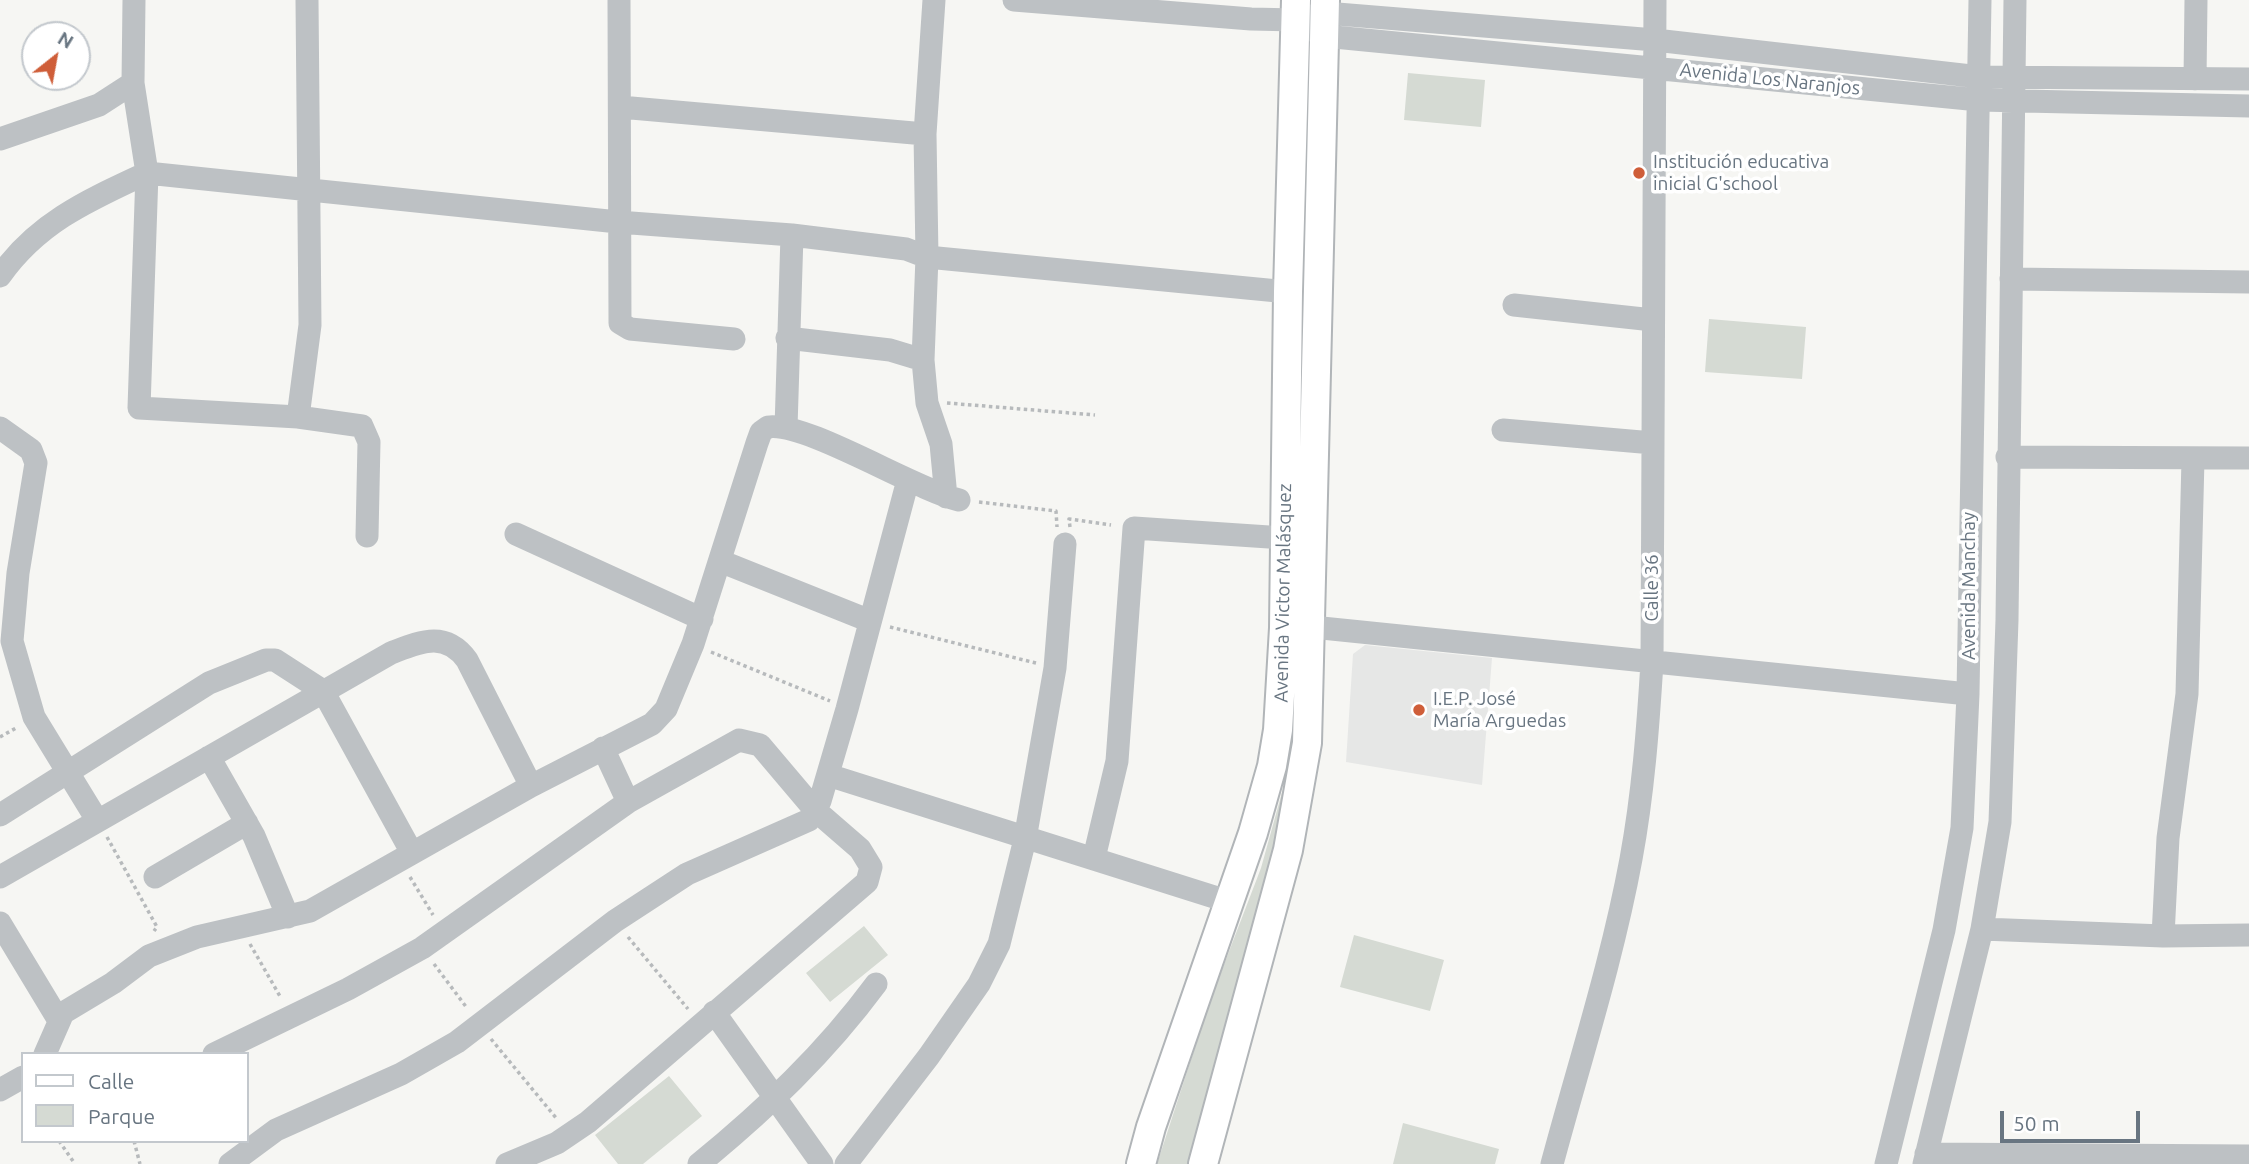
<!DOCTYPE html>
<meta charset="utf-8">
<style>
body{margin:0}
#map{position:relative;width:2249px;height:1164px;overflow:hidden;background:#f6f6f3;font-family:Ubuntu,sans-serif}
canvas{display:block}
.legend{position:absolute;left:21px;top:1052px;width:228px;height:91px;box-sizing:border-box;background:#fff;border:2px solid #c3c8cd;margin:0;padding:9px 12px;list-style:none;font-size:21px;color:#687581}
.legend li{display:flex;align-items:center;gap:14px;height:35px}
.legend b{width:35px;border:2px solid #c3c8cd}
.north{position:absolute;left:21px;top:21px;width:70px;height:70px;box-sizing:border-box;background:#fff;border:2px solid #c3c8cd;border-radius:50%;rotate:31deg;font-size:19px;font-weight:700;line-height:28px;text-align:center;color:#687581}
.north::after{content:'';display:block;margin:auto;width:24px;height:32px;background:#cf5e39;clip-path:polygon(50% 0,100% 100%,50% 72%,0 100%)}
.scale{position:absolute;left:2000px;top:1111px;width:140px;height:32px;box-sizing:border-box;border:4px solid #687581;border-top:0;padding-left:9px;font-size:21px;line-height:24px;white-space:nowrap;color:#687581;-webkit-text-stroke:5px #fff;paint-order:stroke}
</style>
<div id="map">
<canvas width="2249" height="1164"></canvas>
<ul class="legend">
<li><b style="height:9px;background:#fff"></b>Calle</li>
<li><b style="height:19px;background:#d5dad3"></b>Parque</li>
</ul>
<div class="north">N</div>
<div class="scale">50 m</div>
</div>
<script>
const ctx = document.querySelector('canvas').getContext('2d');
ctx.lineJoin = 'round';
function fill(path, color) { ctx.fillStyle = color; ctx.fill(path, 'evenodd'); }
function trace(path, color, width, dash) { ctx.strokeStyle = color; ctx.lineWidth = width; ctx.lineCap = dash ? 'butt' : 'round'; ctx.setLineDash(dash || []); ctx.stroke(path); }
function write(font, color, halo, rows, align = 'center') {
  ctx.font = font + ' Ubuntu,sans-serif'; ctx.lineWidth = 7; ctx.setLineDash([]); ctx.textBaseline = 'middle'; ctx.strokeStyle = halo; ctx.fillStyle = color; for (const [text, x, y, turn = 0] of rows) {
    ctx.save(); ctx.translate(x, y); ctx.rotate((+turn || 0) * Math.PI / 180); ctx.textAlign = isNaN(turn) ? turn : align; if (halo) ctx.strokeText(text, 0, 0); ctx.fillText(text, 0, 0); ctx.restore();
  }
}
fill(new Path2D(`
 M 1365,645 L 1492,658 L 1482,785 L 1346,762 L 1353,654 Z`), '#e6e7e6');
fill(new Path2D(`
 M 1408,73 L 1485,80 L 1481,127 L 1404,120 Z
 M 1709,319 L 1806,327 L 1802,379 L 1705,372 Z
 M 1296,724 L 1294,781 L 1191,1164 L 1157,1164 L 1210,1001 L 1261,868 L 1286,778 Z
 M 864,926 L 888,955 L 830,1002 L 806,973 Z
 M 1354,935 L 1444,960 L 1430,1011 L 1340,987 Z
 M 669,1076 L 702,1116 L 643,1164 L 618,1164 L 595,1135 Z
 M 1403,1123 L 1499,1149 L 1495,1164 L 1393,1164 Z`), '#d5dad3');
const major = new Path2D(`
 M 1141,1164 L 1151,1127 L 1253,833 L 1272,766 L 1278,730 L 1284,628 L 1288,292 L 1296,0
 M 1203,1164 L 1288,850 L 1307,743 L 1325,0`);
trace(major, '#b1b5b8', 32);
trace(new Path2D(`
 M 947,403 L 1095,415
 M 979,502 L 1056,511 L 1057,527
 M 1070,527 L 1069,519 L 1111,525
 M 890,627 L 1036,663
 M 711,652 L 830,701
 M 0,737 L 16,728
 M 107,837 L 157,927 L 154,931
 M 410,877 L 433,915
 M 628,937 L 688,1009
 M 250,944 L 281,998
 M 434,964 L 467,1008
 M 491,1039 L 557,1119
 M 59,1141 L 75,1164
 M 134,1141 L 140,1164`), '#b7babc', 3.5, [3.5, 3.5]);
trace(new Path2D(`
 M 134,0 L 133,83 L 147,173 L 139,408 L 298,417 L 362,426 L 369,442 L 367,536
 M 619,0 L 620,323 L 630,329 L 734,339
 M 934,0 L 925,134 L 927,257 L 923,360 L 927,403 L 941,444 L 946,497
 M 1014,0 L 1251,19 L 1296,20 L 1325,13 L 1655,40 L 1980,77 L 2249,79
 M 1311,29 L 1324,36 L 1979,100 L 2249,106
 M 2195,79 L 2196,0
 M 620,107 L 925,134
 M 0,139 L 99,105 L 133,83
 M 0,276 C 38,222 89,200 147,173 L 618,222 L 792,235 L 906,249 L 927,257 L 1288,292
 M 2011,279 L 2249,282
 M 1514,305 L 1653,320
 M 787,338 L 890,350 L 923,360
 M 298,417 L 310,325 L 307,0
 M 0,428 L 31,450 L 36,463 L 18,573 L 12,641 L 34,717 L 97,820
 M 786,428 L 792,235
 M 1503,430 L 1653,443
 M 2007,457 L 2249,458
 M 516,534 L 702,619
 M 720,561 L 870,621
 M 1312,627 L 1968,694
 M 603,748 L 628,802
 M 209,757 L 254,836 L 288,917
 M 828,775 L 1230,902
 M 0,815 L 209,683 L 266,660 L 275,660 L 323,691 L 412,853
 M 1094,858 L 1117,761 L 1134,528 L 1284,538
 M 0,877 L 391,653 C 420,642 445,630 467,660 L 531,786
 M 155,877 L 247,823
 M 0,923 L 58,1019
 M 1982,929 L 2163,936 L 2249,935
 M 2163,936 L 2168,838 L 2187,694 L 2193,459
 M 714,1012 L 822,1164
 M 45,1054 L 63,1013 L 113,983 L 149,956 L 197,937 L 310,911 L 531,786 L 652,724 L 666,709 L 693,644 L 757,443 L 761,432 L 768,427 C 805,421 914,489 959,500
 M 214,1054 L 348,989 L 422,948 L 628,802 L 739,740 L 760,745 L 815,810 L 860,849 L 871,867 L 867,882 L 588,1122 L 557,1143 L 507,1164
 M 0,1090 L 23,1077
 M 1926,1154 L 2249,1156
 M 230,1164 L 276,1130 L 401,1074 L 457,1042 L 615,921 L 687,874 L 809,820 L 820,801 L 847,709 L 908,480
 M 699,1164 C 765,1110 825,1053 876,984
 M 846,1164 L 929,1056 L 979,984 L 999,944 L 1025,839 L 1055,668 L 1065,544
 M 1552,1164 C 1579,1063 1612,962 1631,859 C 1643,794 1648,728 1652,662 L 1655,0
 M 1886,1164 L 1944,930 L 1962,828 L 1968,694 L 1980,0
 M 1924,1164 L 1982,929 L 2000,822 L 2007,620 L 2015,0`), '#bdc1c4', 23);
trace(major, '#fff', 28);
for (const [x, y, r, color] of [
 [1639,173,7,"#cf5e39"],
 [1419,710,7,"#cf5e39"]
]) { const dot = new Path2D(); dot.arc(x, y, r, 0, 2 * Math.PI); ctx.fillStyle = color; ctx.fill(dot); trace(dot, '#fff', 2.5); }
write('19px', '#687581', '#fff', [
 ["Avenida Los Naranjos",1770,79,6],
 ["Avenida Manchay",1969,586,-90],
 ["Calle 36",1652,588,-90],
 ["Avenida Victor Malásquez",1283,593,-89]
]);
write('19px', '#687581', '#fff', [
 ["Institución educativa",1653,162],
 ["inicial G'school",1653,184],
 ["I.E.P. José",1433,699],
 ["María Arguedas",1433,721]
], 'left');
</script>
